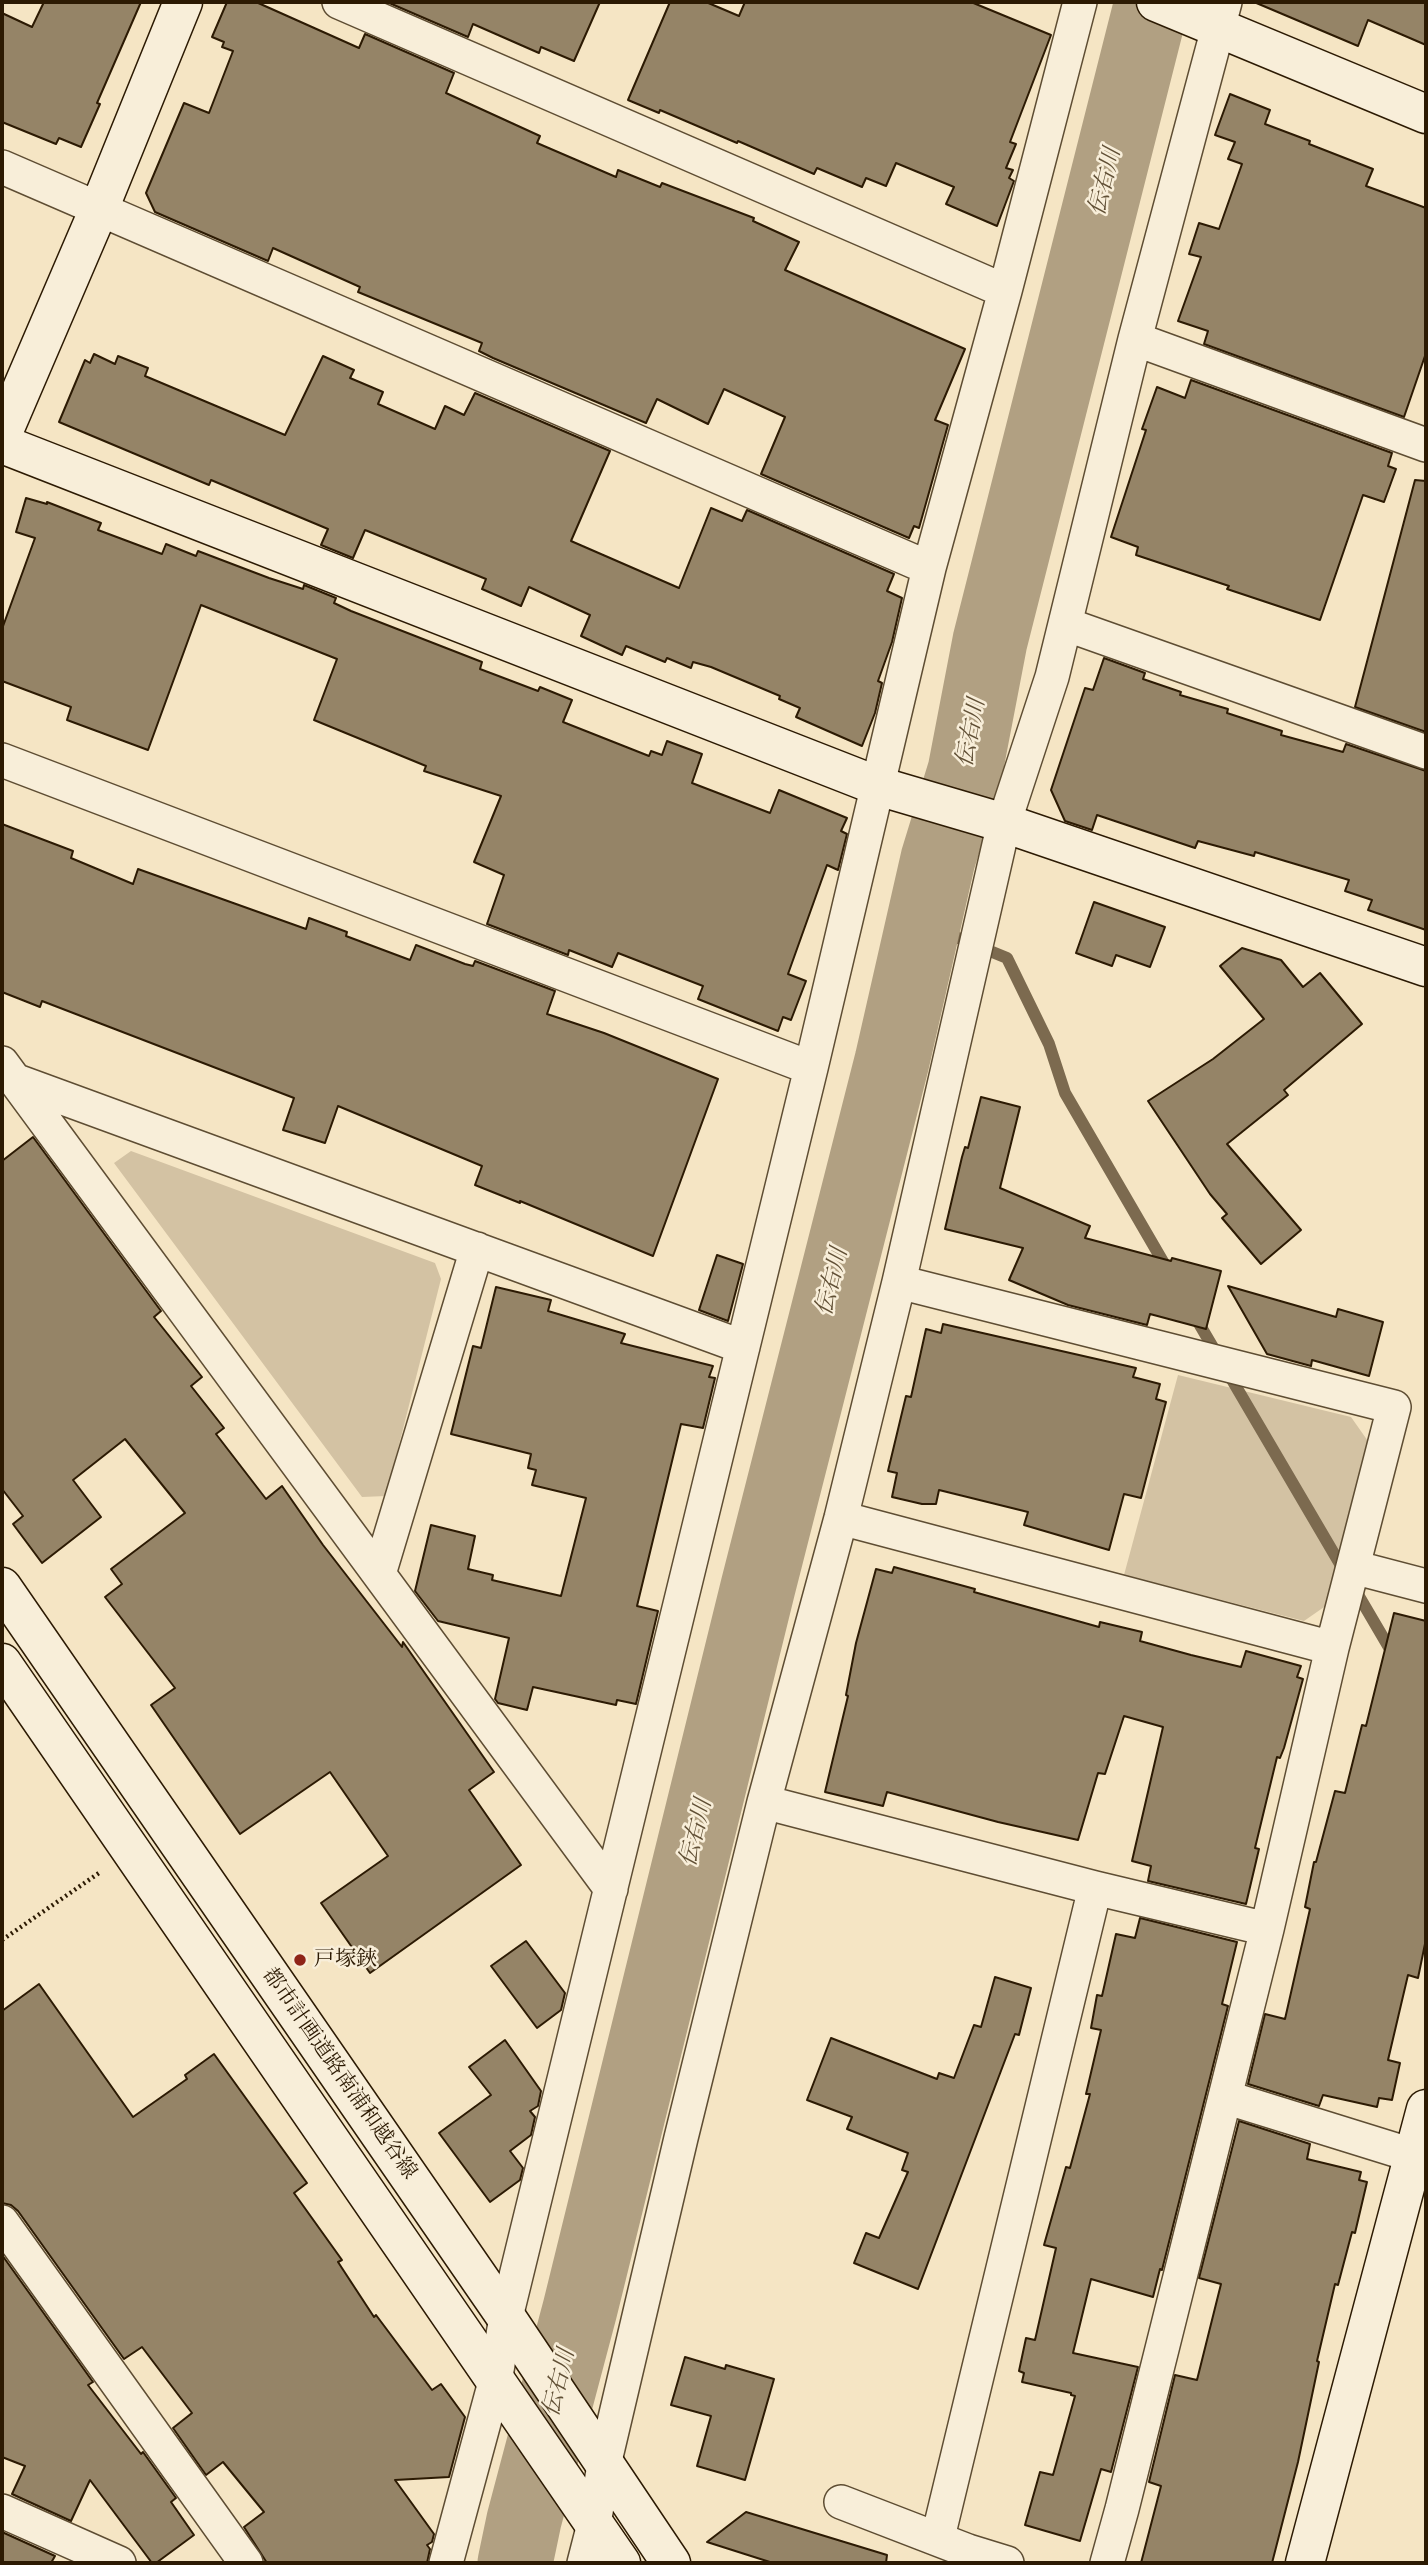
<!DOCTYPE html>
<meta charset="utf-8">
<style>
body{margin:0}
#map{position:relative;width:1428px;height:2565px;overflow:hidden;background:#f5e5c4;font-family:"Libre Bodoni",serif}
canvas{display:block}
.frame{position:absolute;inset:0;border:4px solid #2c1a03;pointer-events:none}
</style>
<div id="map">
<canvas width="1428" height="2565"></canvas>
<div class="frame"></div>
</div>
<script>
const ctx = document.querySelector('canvas').getContext('2d');
ctx.lineJoin = 'round';
function fill(path, color) { ctx.fillStyle = color; ctx.fill(path, 'evenodd'); }
function trace(path, color, width, dash) { ctx.strokeStyle = color; ctx.lineWidth = width; ctx.lineCap = dash ? 'butt' : 'round'; ctx.setLineDash(dash || []); ctx.stroke(path); }
function write(font, color, halo, rows, align = 'center') {
  ctx.font = font + ' "Libre Bodoni","Noto Serif JP",serif'; ctx.lineWidth = 5; ctx.setLineDash([]); ctx.textBaseline = 'middle'; ctx.strokeStyle = halo; ctx.fillStyle = color; for (const [text, x, y, turn = 0] of rows) {
    ctx.save(); ctx.translate(x, y); ctx.rotate((+turn || 0) * Math.PI / 180); ctx.textAlign = isNaN(turn) ? turn : align; if (halo) ctx.strokeText(text, 0, 0); ctx.fillText(text, 0, 0); ctx.restore();
  }
}
fill(new Path2D(`
 M 131,1151 L 435,1263 L 441,1279 L 386,1496 L 362,1497 L 114,1163 Z
 M 1178,1375 L 1351,1417 L 1370,1444 L 1327,1605 L 1304,1621 L 1124,1575 Z`), '#d3c2a3');
trace(new Path2D(`
 M 924,924 L 1007,958 L 1049,1044 L 1065,1093 L 1169,1272
 M 1194,1315 L 1394,1656`), '#7c6a4f', 12);
trace(new Path2D(`
 M 515,2563 L 524,2520 L 580,2309 L 758,1587 L 892,1061 L 938,859 L 965,771 L 990,641 L 1152,2`), '#b1a082', 75);
const building = new Path2D(`
 M 44,2 L 141,2 L 97,103 L 100,104 L 81,147 L 59,138 L 56,144 L 2,122 L 2,13 L 32,27 Z
 M 227,2 L 256,2 L 359,48 L 365,34 L 454,73 L 446,93 L 540,136 L 537,143 L 616,177 L 618,170 L 660,187 L 662,183 L 754,218 L 753,221 L 799,242 L 785,270 L 965,349 L 935,420 L 948,425 L 919,528 L 914,526 L 909,538 L 761,474 L 785,417 L 724,389 L 708,424 L 657,399 L 646,423 L 493,358 L 479,351 L 482,343 L 358,292 L 360,287 L 273,248 L 268,261 L 155,212 L 146,193 L 184,103 L 209,113 L 233,51 L 222,47 L 224,42 L 212,37 Z
 M 387,2 L 600,2 L 574,61 L 541,47 L 539,53 L 473,24 L 468,37 Z
 M 670,2 L 706,2 L 739,16 L 745,2 L 971,2 L 1051,35 L 1010,142 L 1016,144 L 1006,168 L 1013,170 L 1009,178 L 1014,181 L 997,226 L 946,204 L 954,187 L 896,163 L 886,186 L 866,178 L 862,187 L 817,168 L 814,174 L 738,141 L 737,143 L 660,110 L 659,113 L 628,100 Z
 M 1254,2 L 1426,2 L 1426,45 L 1368,20 L 1358,46 Z
 M 1230,94 L 1270,110 L 1265,124 L 1310,141 L 1309,144 L 1373,169 L 1366,186 L 1426,208 L 1426,353 L 1404,417 L 1204,344 L 1208,331 L 1178,321 L 1201,257 L 1189,254 L 1199,223 L 1219,229 L 1242,164 L 1228,159 L 1235,142 L 1215,135 Z
 M 94,354 L 115,364 L 118,356 L 148,368 L 145,376 L 285,435 L 323,356 L 354,370 L 350,378 L 383,392 L 378,404 L 435,429 L 445,406 L 464,415 L 475,393 L 610,451 L 571,541 L 679,588 L 711,508 L 742,521 L 747,510 L 894,574 L 887,591 L 902,598 L 892,642 L 878,681 L 882,683 L 875,713 L 862,746 L 796,717 L 800,708 L 779,699 L 780,696 L 711,667 L 693,662 L 691,668 L 667,658 L 665,662 L 626,646 L 622,655 L 581,636 L 590,615 L 529,587 L 521,606 L 482,589 L 486,579 L 365,530 L 353,558 L 321,545 L 328,529 L 211,480 L 209,485 L 59,422 L 85,360 L 90,363 Z
 M 1191,380 L 1392,453 L 1388,466 L 1396,469 L 1384,502 L 1363,495 L 1320,620 L 1227,589 L 1229,586 L 1136,555 L 1138,547 L 1111,537 L 1146,430 L 1142,429 L 1157,387 L 1185,398 Z
 M 1415,480 L 1426,481 L 1426,732 L 1355,707 Z
 M 26,498 L 47,504 L 47,502 L 101,523 L 98,530 L 162,554 L 166,544 L 196,556 L 198,551 L 269,578 L 303,589 L 304,585 L 336,598 L 334,603 L 351,611 L 482,662 L 480,669 L 538,691 L 540,687 L 572,700 L 563,722 L 649,756 L 651,751 L 662,755 L 667,741 L 702,754 L 692,783 L 770,813 L 779,790 L 847,818 L 841,831 L 847,834 L 838,870 L 827,865 L 788,974 L 806,981 L 791,1020 L 783,1017 L 778,1031 L 698,999 L 703,986 L 618,953 L 612,967 L 569,950 L 568,955 L 487,924 L 504,875 L 474,862 L 501,796 L 424,771 L 426,766 L 314,720 L 337,659 L 201,605 L 148,750 L 67,720 L 71,707 L 2,681 L 2,629 L 35,538 L 16,532 Z
 M 1104,658 L 1145,673 L 1143,679 L 1181,692 L 1180,695 L 1228,709 L 1227,713 L 1282,731 L 1281,735 L 1343,752 L 1346,744 L 1426,771 L 1426,930 L 1368,910 L 1372,900 L 1345,891 L 1349,880 L 1255,852 L 1254,856 L 1198,841 L 1195,848 L 1097,815 L 1092,830 L 1065,821 L 1051,790 L 1085,688 L 1093,690 Z
 M 2,824 L 73,851 L 71,858 L 133,884 L 138,869 L 306,929 L 309,918 L 347,932 L 346,936 L 410,960 L 416,945 L 465,964 L 473,966 L 475,961 L 555,991 L 547,1014 L 604,1033 L 718,1079 L 653,1256 L 520,1201 L 520,1203 L 475,1185 L 482,1166 L 338,1106 L 325,1143 L 283,1130 L 294,1098 L 42,1001 L 40,1007 L 2,992 Z
 M 1094,902 L 1165,927 L 1150,967 L 1116,955 L 1112,966 L 1076,953 Z
 M 1242,948 L 1281,960 L 1303,987 L 1320,973 L 1362,1024 L 1284,1090 L 1288,1095 L 1227,1144 L 1301,1230 L 1261,1264 L 1222,1218 L 1227,1214 L 1210,1194 L 1148,1101 L 1213,1059 L 1264,1019 L 1220,966 Z
 M 981,1097 L 1020,1107 L 1000,1188 L 1090,1226 L 1085,1238 L 1171,1261 L 1172,1258 L 1221,1271 L 1206,1329 L 1150,1314 L 1147,1325 L 1068,1305 L 1009,1280 L 1023,1248 L 945,1229 L 962,1157 L 965,1147 L 968,1148 Z
 M 33,1137 L 161,1311 L 154,1317 L 202,1377 L 191,1386 L 224,1428 L 216,1434 L 266,1499 L 282,1486 L 323,1545 L 402,1647 L 403,1642 L 494,1772 L 469,1790 L 521,1865 L 370,1973 L 321,1903 L 388,1856 L 330,1772 L 240,1834 L 151,1705 L 175,1688 L 105,1597 L 122,1584 L 111,1569 L 185,1513 L 125,1439 L 73,1480 L 101,1517 L 42,1563 L 13,1524 L 23,1516 L 2,1489 L 2,1161 Z
 M 717,1255 L 743,1264 L 728,1321 L 699,1310 Z
 M 1228,1286 L 1336,1317 L 1338,1309 L 1383,1322 L 1369,1376 L 1312,1360 L 1311,1366 L 1267,1354 Z
 M 496,1287 L 551,1300 L 548,1311 L 625,1334 L 621,1343 L 713,1366 L 709,1377 L 715,1378 L 703,1428 L 681,1424 L 637,1606 L 658,1611 L 636,1704 L 617,1700 L 616,1705 L 533,1687 L 527,1710 L 498,1703 L 495,1699 L 509,1638 L 438,1621 L 415,1591 L 431,1525 L 475,1536 L 468,1569 L 493,1575 L 492,1580 L 561,1596 L 586,1498 L 532,1485 L 536,1470 L 528,1468 L 531,1454 L 451,1434 L 473,1346 L 481,1348 Z
 M 943,1324 L 1136,1368 L 1133,1377 L 1160,1384 L 1156,1399 L 1166,1402 L 1141,1498 L 1124,1494 L 1109,1550 L 1024,1525 L 1028,1512 L 939,1490 L 936,1504 L 922,1504 L 892,1497 L 897,1473 L 888,1471 L 906,1396 L 911,1397 L 926,1329 L 941,1333 Z
 M 894,1567 L 975,1589 L 974,1592 L 1099,1627 L 1100,1622 L 1142,1632 L 1140,1641 L 1191,1655 L 1241,1667 L 1246,1651 L 1301,1666 L 1297,1677 L 1303,1679 L 1284,1748 L 1280,1758 L 1277,1757 L 1255,1848 L 1259,1849 L 1246,1904 L 1148,1881 L 1151,1866 L 1132,1861 L 1163,1727 L 1124,1716 L 1105,1774 L 1098,1773 L 1078,1840 L 998,1822 L 887,1792 L 883,1806 L 825,1792 L 848,1696 L 846,1695 L 856,1643 L 876,1569 L 892,1573 Z
 M 1394,1613 L 1426,1621 L 1426,1939 L 1418,1978 L 1408,1975 L 1388,2060 L 1400,2063 L 1392,2100 L 1379,2098 L 1377,2107 L 1323,2095 L 1319,2106 L 1248,2084 L 1265,2014 L 1285,2019 L 1310,1909 L 1305,1907 L 1314,1862 L 1316,1862 L 1335,1791 L 1345,1793 L 1362,1725 L 1366,1726 Z
 M 1140,1918 L 1237,1942 L 1222,2004 L 1228,2006 L 1162,2270 L 1160,2269 L 1153,2297 L 1091,2279 L 1073,2353 L 1138,2367 L 1111,2472 L 1101,2469 L 1080,2541 L 1025,2525 L 1040,2472 L 1053,2475 L 1075,2396 L 1071,2395 L 1071,2393 L 1022,2382 L 1024,2373 L 1019,2371 L 1026,2338 L 1035,2340 L 1056,2248 L 1044,2245 L 1066,2167 L 1070,2168 L 1090,2094 L 1086,2094 L 1101,2030 L 1091,2028 L 1097,1995 L 1102,1996 L 1116,1934 L 1135,1938 Z
 M 526,1941 L 565,1993 L 561,2010 L 537,2028 L 491,1966 Z
 M 995,1977 L 1031,1988 L 1019,2035 L 1015,2034 L 918,2289 L 854,2263 L 866,2233 L 879,2238 L 908,2172 L 902,2170 L 908,2153 L 847,2129 L 852,2117 L 807,2100 L 831,2038 L 937,2079 L 939,2073 L 954,2078 L 974,2025 L 981,2027 Z
 M 39,1984 L 133,2117 L 187,2079 L 185,2075 L 214,2054 L 307,2183 L 294,2193 L 342,2260 L 338,2262 L 374,2317 L 376,2315 L 432,2390 L 441,2384 L 465,2417 L 449,2477 L 395,2480 L 434,2534 L 432,2542 L 427,2545 L 430,2549 L 427,2563 L 267,2563 L 244,2527 L 264,2512 L 223,2462 L 206,2475 L 173,2428 L 192,2413 L 142,2347 L 124,2359 L 18,2211 L 11,2205 L 2,2203 L 2,2011 Z
 M 505,2040 L 541,2091 L 538,2106 L 530,2111 L 535,2117 L 531,2135 L 510,2151 L 523,2168 L 520,2180 L 490,2202 L 439,2133 L 491,2095 L 469,2067 Z
 M 1239,2121 L 1310,2144 L 1307,2159 L 1361,2172 L 1359,2180 L 1367,2182 L 1355,2233 L 1352,2232 L 1338,2285 L 1335,2284 L 1317,2361 L 1319,2362 L 1298,2462 L 1272,2563 L 1141,2563 L 1161,2486 L 1149,2482 L 1175,2375 L 1197,2380 L 1221,2284 L 1199,2278 Z
 M 2,2255 L 93,2382 L 88,2385 L 141,2454 L 143,2452 L 176,2498 L 171,2502 L 194,2535 L 156,2563 L 152,2563 L 90,2480 L 71,2521 L 12,2494 L 25,2466 L 2,2457 Z
 M 685,2357 L 725,2369 L 726,2365 L 774,2379 L 745,2480 L 697,2466 L 711,2416 L 671,2405 Z
 M 746,2512 L 887,2555 L 886,2563 L 773,2563 L 707,2542 Z
 M 2,2532 L 55,2556 L 51,2563 L 2,2563 Z`);
fill(building, '#958467');
trace(building, '#2c1a03', 2);
const street = new Path2D(`
 M 339,2 L 1005,291
 M 2,167 L 929,568
 M 1135,339 L 1426,445
 M 1065,624 L 1426,752
 M 2,760 L 811,1068
 M 2,1063 L 611,1889
 M 14,1080 L 743,1347
 M 899,1282 L 1394,1407 L 1332,1648 L 1267,1929 L 1122,2509 L 1107,2563
 M 841,1518 L 1332,1648
 M 1353,1567 L 1426,1586
 M 379,1574 L 477,1249
 M 764,1802 L 1095,1888 L 1267,1929
 M 1225,2097 L 1415,2156
 M 2,2222 L 246,2563
 M 841,2502 L 968,2551 L 1007,2563
 M 2,2511 L 119,2563
 M 938,2537 L 1095,1888
 M 446,2563 L 495,2382 L 506,2317 L 811,1068 L 929,568 L 1005,291 L 1080,2
 M 584,2563 L 594,2524 L 604,2465 L 681,2138 L 764,1802 L 841,1518 L 899,1282 L 1004,823 L 1052,677 L 1135,339 L 1225,2`);
const secondary = new Path2D(`
 M 1156,2 L 1426,114
 M 2,435 L 99,209 L 183,2
 M 2,444 L 878,786 L 1004,823 L 1426,967
 M 2,1587 L 506,2317 L 671,2563
 M 2,1663 L 621,2563
 M 1305,2563 L 1426,2109`);
trace(street, '#5e4d33', 36);
trace(secondary, '#2c1a03', 41);
trace(new Path2D(`
 M 2,1940 L 99,1873`), '#2c1a03', 4.5, [2, 3.5]);
trace(street, '#f8eed9', 33);
trace(secondary, '#f8eed9', 38);
for (const [x, y, r, color] of [
 [300,1960,7,"#8f2418"]
]) { const dot = new Path2D(); dot.arc(x, y, r, 0, 2 * Math.PI); ctx.fillStyle = color; ctx.fill(dot); trace(dot, '#f8eed9', 2.5); }
write('21px', '#2c1a03', '#f8eed9', [
 ["戸塚鋏",314,1960]
], 'left');
write('21px', '#2c1a03', '#f8eed9', [
 ["都市計画道路南浦和越谷線",339,2074,55]
]);
write('italic 23px', '#615036', '#f8eed9', [
 ["伝右川",1106,182,-76],
 ["伝右川",972,733,-79],
 ["伝右川",833,1282,-76],
 ["伝右川",697,1833,-76],
 ["伝右川",560,2383,-76]
]);
</script>
